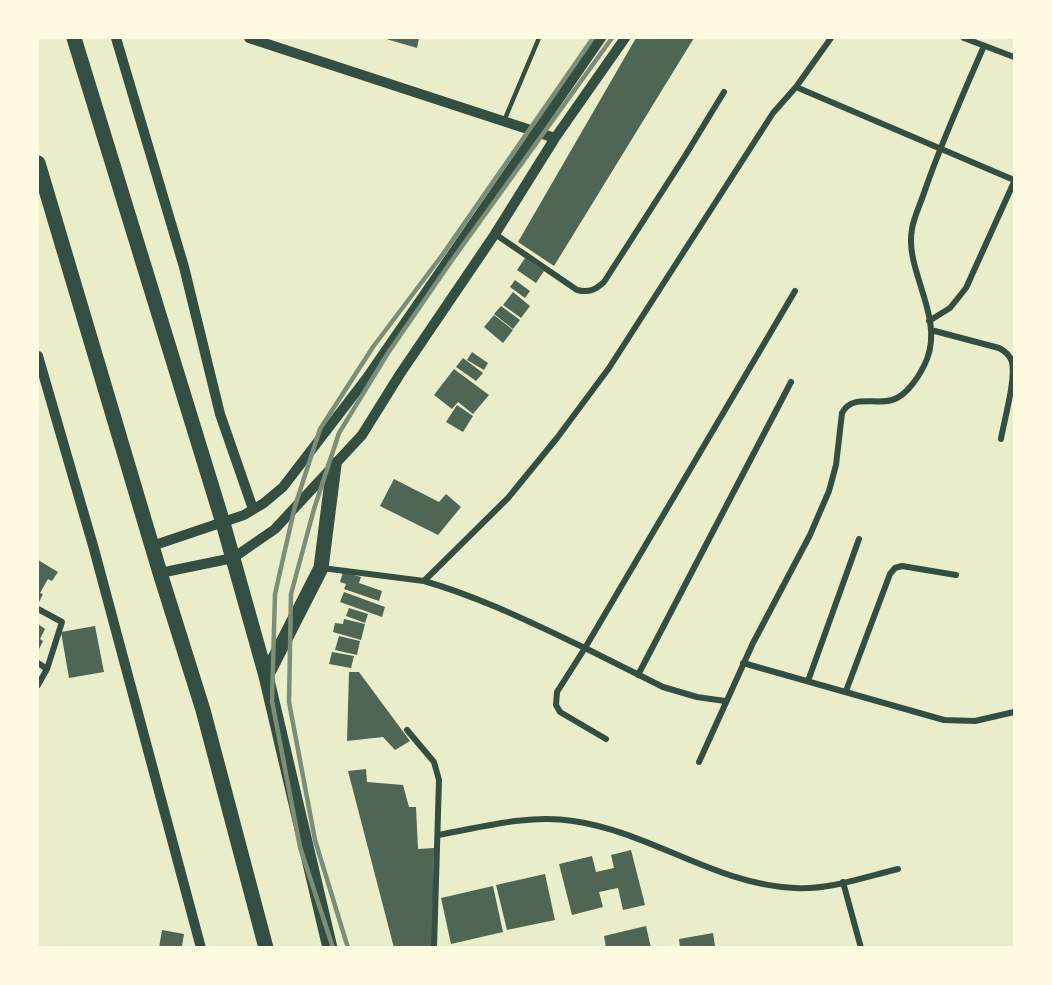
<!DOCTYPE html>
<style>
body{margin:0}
#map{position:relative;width:1052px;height:985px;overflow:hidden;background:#e9edc9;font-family:Figtree,sans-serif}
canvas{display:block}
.frame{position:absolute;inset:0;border:39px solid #fefae0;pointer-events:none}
</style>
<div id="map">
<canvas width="1052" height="985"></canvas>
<div class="frame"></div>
</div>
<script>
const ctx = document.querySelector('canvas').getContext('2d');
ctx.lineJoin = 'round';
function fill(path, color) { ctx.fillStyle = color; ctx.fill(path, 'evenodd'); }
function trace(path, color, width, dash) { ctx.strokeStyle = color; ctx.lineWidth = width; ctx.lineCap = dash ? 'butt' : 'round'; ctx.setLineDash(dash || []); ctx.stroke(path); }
fill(new Path2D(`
 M 383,38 L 419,38 L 417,48 Z
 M 636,38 L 694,38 L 554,266 L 518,242 Z
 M 525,258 L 544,271 L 536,283 L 517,270 Z
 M 515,280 L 530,291 L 525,298 L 510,287 Z
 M 513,292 L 530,306 L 521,318 L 503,305 Z
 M 501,306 L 520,320 L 513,329 L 494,314 Z
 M 494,315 L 513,330 L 503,343 L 484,327 Z
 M 472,352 L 488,363 L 484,370 L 467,360 Z
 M 463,358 L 483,373 L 476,381 L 456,367 Z
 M 454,369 L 489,395 L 473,414 L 458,402 L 452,409 L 434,395 Z
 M 457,405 L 473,416 L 463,432 L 446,422 Z
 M 394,479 L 439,502 L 446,494 L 461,507 L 438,535 L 380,506 Z
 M 38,560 L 58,572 L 52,581 L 48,579 L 40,593 L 43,594 L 38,604 Z
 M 343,572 L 361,577 L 359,583 L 382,591 L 379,601 L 344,589 L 346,584 L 340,582 Z
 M 344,592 L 385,607 L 382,617 L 340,602 Z
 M 349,608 L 368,614 L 365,623 L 346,616 Z
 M 344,619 L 365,624 L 361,640 L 333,632 L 335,623 L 343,624 Z
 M 38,624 L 45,629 L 40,639 L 43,641 L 38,651 Z
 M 95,626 L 104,672 L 69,678 L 61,632 Z
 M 339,636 L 360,641 L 357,655 L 335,650 Z
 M 332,652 L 354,656 L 351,668 L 329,664 Z
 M 349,672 L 359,672 L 410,741 L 395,750 L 383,737 L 347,741 Z
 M 366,769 L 367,782 L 403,785 L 409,807 L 416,807 L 418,849 L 434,848 L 432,948 L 394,948 L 348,771 Z
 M 631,850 L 645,905 L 623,910 L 618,888 L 599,892 L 603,907 L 572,915 L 559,864 L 592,856 L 596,872 L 614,868 L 611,855 Z
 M 545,874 L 555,920 L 507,930 L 496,885 Z
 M 493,886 L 503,932 L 451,944 L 441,898 Z
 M 646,926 L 651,948 L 606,948 L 604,936 Z
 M 162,930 L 184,934 L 182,946 L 186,948 L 159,948 Z
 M 713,933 L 715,946 L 680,948 L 679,939 Z`), '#4f6655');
trace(new Path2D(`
 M 504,121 L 539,38`), '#344e41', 4.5);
trace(new Path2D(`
 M 964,38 L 1014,57
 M 796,87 L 831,38
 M 495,234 L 577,290 C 589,293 595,290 604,282 L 685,156 L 724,92
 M 929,321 L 950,308 L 966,288 L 1014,182
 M 931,330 L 999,348 C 1005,351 1010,355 1012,362 C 1016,379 1004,421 1001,439
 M 322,568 L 424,581 L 508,498 L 557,438 L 609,368 L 773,113 L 796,87 L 1014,180
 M 424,581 C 480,597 532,623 585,648 L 795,291
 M 38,609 L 62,622 L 47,669 L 38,685
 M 38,663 L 47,669
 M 743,663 L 944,720 L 975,721 L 1014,712
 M 638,675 L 791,382
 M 808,681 L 859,539
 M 846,691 L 890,574 L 895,568 L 902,566 L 956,575
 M 407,730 L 434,762 L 439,780 L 434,948
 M 606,739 L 560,712 L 556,705 L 557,692 L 585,648 L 663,687 L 697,697 L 725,701
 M 699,762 L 753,643 L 810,535 L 829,491 L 836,465 L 842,413 C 852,394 874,405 892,400 C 907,396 921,374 927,359 C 944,316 904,269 912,229 C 914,216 921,203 925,190 C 942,141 963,94 984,46
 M 438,835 C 482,827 529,814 573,821 C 651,832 716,885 795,888 C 829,890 865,877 898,869
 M 843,882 L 861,948`), '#344e41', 6);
trace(new Path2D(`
 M 116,38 L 184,267 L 220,414 L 253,509
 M 249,38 L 555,138
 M 38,356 L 94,549 L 201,948
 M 152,546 L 244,515 L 264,503 L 283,487 L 366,379 L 601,38
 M 160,573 L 233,558 L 275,529 L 362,435 L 400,374 L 495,234 L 555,138 L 625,38`), '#344e41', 10);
trace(new Path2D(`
 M 74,38 L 223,523 L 266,676 L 330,948
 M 38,163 L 160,573 L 203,710 L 266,948
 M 266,676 L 321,568 L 334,465`), '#344e41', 15);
trace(new Path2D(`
 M 333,948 L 300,847 L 272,701 L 275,594 L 295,506 L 320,429 L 373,347 L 443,254 L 593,38
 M 348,948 L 315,840 L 289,702 L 291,594 L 314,509 L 339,433 L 388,353 L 450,263 L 612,38`), '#7c8e77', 4.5);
</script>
